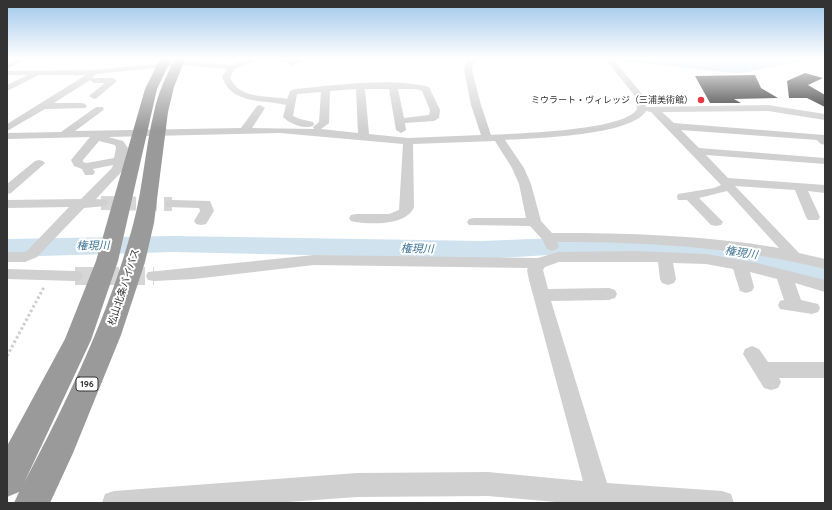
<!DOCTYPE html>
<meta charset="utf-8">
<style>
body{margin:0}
#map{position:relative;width:832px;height:510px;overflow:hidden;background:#fff;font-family:Quicksand,sans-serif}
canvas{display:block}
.frame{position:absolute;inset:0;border:8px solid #333;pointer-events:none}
</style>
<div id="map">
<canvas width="832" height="510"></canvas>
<div class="frame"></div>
</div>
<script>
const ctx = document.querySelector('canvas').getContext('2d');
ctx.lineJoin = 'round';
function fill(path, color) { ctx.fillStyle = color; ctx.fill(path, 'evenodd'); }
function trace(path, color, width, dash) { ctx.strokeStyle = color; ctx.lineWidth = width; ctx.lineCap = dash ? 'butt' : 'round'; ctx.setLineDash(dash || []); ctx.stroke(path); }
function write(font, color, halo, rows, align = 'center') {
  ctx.font = font + ' Quicksand,"Noto Sans JP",sans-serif'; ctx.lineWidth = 4; ctx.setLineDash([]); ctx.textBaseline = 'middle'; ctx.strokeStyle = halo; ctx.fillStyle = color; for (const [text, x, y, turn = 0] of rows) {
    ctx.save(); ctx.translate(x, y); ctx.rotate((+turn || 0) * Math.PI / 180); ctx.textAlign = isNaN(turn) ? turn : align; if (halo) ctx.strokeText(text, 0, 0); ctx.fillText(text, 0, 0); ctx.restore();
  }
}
fill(new Path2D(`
 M 620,59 L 808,59 L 809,60 L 742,73 L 732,73 L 621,61 Z`), '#cfe2ee');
fill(new Path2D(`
 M 174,236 L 482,241 L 581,237 L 687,238 L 751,245 L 825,262 L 825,282 L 751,263 L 687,254 L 581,253 L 482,259 L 174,252 L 7,257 L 7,239 Z`), '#cfe2ee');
fill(new Path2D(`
 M 805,73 L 823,78 L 808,85 L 825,95 L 825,107 L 807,98 L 789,98 L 787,81 Z
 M 755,75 L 761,88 L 778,98 L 734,99 L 741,103 L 710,103 L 695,76 Z`), '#1a1a1a');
trace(new Path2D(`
 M 101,203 L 172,204`), '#d6d6d6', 14, [14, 7]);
trace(new Path2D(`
 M 75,276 L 154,276`), '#d6d6d6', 18, [18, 8]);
trace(new Path2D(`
 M 7,356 L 44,287`), '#cdcdcd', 3, [2.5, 2.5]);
fill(new Path2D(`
 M 16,59 L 25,59 L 7,69 L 7,64 Z
 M 249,59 L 259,59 L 235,69 L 230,77 C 239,100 267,95 287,99 L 290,91 L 295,89 C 335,85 391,77 429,87 L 440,110 L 439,118 L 434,121 L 405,123 L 406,130 L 401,133 L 396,130 L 389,89 L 365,89 L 369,134 L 408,138 L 481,135 L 471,105 L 464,70 L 467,59 L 475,59 L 472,70 L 481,105 L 491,135 C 518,133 624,131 637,109 L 635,96 L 605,59 L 613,59 L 642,94 L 646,107 L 768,105 L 825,114 L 825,120 L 768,111 L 662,112 L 674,123 L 824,135 L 825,145 L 821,144 L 817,140 L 681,130 L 699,148 L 825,158 L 825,164 L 706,155 L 728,178 L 825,185 L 825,193 L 808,191 L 820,217 L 818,220 L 808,220 L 806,217 L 795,190 L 735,186 L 799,253 L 825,259 L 825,269 C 736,247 650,242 557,242 L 559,246 L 557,249 L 552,251 L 547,249 L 542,239 L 530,226 L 469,225 L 467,222 L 469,219 L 474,218 L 526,218 L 519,184 L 512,168 L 495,141 L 413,144 L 414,207 C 407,226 368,225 351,221 L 349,218 L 351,215 L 356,214 L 389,214 L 399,210 L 403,144 L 280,133 L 108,137 L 123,141 L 128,148 L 124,169 L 96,199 L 106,200 L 108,203 L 106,206 L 84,208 L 37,257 L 25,262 L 7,262 L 7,252 L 23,252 L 27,251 L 69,207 L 7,208 L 7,200 L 81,199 L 112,168 L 113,165 L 93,169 L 95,172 L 93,175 L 85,175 L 82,169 L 74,166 L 71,160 L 90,137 L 7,139 L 7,133 L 61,132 L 96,107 L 102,107 L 104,109 L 102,111 L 75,131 L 241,128 L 257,106 L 260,105 L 265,108 L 252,128 L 314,129 L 313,127 L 319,122 L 321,92 L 297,94 L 293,116 L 300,119 L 313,122 L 314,124 L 313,126 C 303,129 290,124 283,117 L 286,105 C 262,99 232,105 222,77 L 227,69 L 185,65 L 96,74 L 92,78 L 113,78 L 117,81 L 97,98 L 94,99 L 89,96 L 105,83 L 94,83 L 90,80 L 54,103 L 82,103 L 85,104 L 87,106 L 85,108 L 45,109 L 7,131 L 7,124 L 86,75 L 39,75 L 7,91 L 7,85 L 28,75 L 7,75 L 7,71 L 94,70 L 185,61 L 231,65 ZM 356,89 L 358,133 L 321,129 L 329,123 L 330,91 ZM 398,89 L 415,89 L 422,91 L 430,110 L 429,115 L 404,118 ZM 646,111 L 651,112 L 721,185 L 714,188 L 678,194 L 677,197 L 678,200 L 687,200 L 711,225 L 716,226 L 721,225 L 723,222 L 699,198 L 727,191 L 779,248 C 704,235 628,233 552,233 L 541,221 L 531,184 L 524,168 L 505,140 C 534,138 631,136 646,111 ZM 99,141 L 115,145 L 116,148 L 114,158 L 87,163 L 83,162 L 83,160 Z
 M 281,59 L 301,59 L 302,60 L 292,66 L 288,64 L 290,62 L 282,61 Z
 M 39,160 L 43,161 L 45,163 L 43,165 L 11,193 L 7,194 L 7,184 L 35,161 Z
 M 172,200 L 210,201 L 214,211 L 206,224 L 201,225 L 196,224 L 194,221 L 200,211 L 199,208 L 167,207 L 165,204 L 167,201 Z
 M 637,251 L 706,254 L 757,263 L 825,280 L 825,292 L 795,283 L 801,300 L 818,304 L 820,308 L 818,312 L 812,314 L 780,309 L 778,305 L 780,301 L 784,300 L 777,279 L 750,272 L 754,287 L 752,291 L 746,293 L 740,291 L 733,269 L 706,264 L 673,263 L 676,279 L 674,283 L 668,285 L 662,283 L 660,279 L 658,262 L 559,262 L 545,267 L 543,270 L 548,289 L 609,288 L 615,290 L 617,294 L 615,298 L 609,300 L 551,301 L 607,483 L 722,491 L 731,494 L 734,503 L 567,503 L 488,496 L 357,497 L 274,503 L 102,503 L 105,494 L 114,491 L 357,473 L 488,472 L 583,481 L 529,280 L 527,270 L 528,268 L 314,265 L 194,279 L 154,281 L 148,280 L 146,276 L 148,272 L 314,255 L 538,258 L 558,252 Z
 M 7,269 L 75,271 L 81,272 L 83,276 L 81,280 L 75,281 L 7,279 Z
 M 752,346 L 759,349 L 768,362 L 825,362 L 825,378 L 779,378 L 781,382 L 778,388 L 771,390 L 764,388 L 743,354 L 745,349 Z`), '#d0d0d0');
fill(new Path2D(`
 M 160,59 L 170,59 L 171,60 L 157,89 L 118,261 L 91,340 L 24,483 C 67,401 109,315 133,225 C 143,188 145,149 154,112 C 158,93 166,76 175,59 L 185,59 L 174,87 L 168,112 L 154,223 L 145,262 L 121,335 L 73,453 L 50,503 L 14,503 L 19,492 L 7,497 L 7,446 L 65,339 L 96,261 L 145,89 Z`), '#9a9a9a');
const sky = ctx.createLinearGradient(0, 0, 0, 130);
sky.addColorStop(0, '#9ec6ea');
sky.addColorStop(0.45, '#fff');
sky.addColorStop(1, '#ffffff00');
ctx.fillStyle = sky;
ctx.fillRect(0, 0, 832, 130);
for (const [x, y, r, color] of [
 [701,100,4,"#e63946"]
]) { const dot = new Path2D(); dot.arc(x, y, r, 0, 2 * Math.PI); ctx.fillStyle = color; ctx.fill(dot); trace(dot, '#fff', 1.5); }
write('9px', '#333', '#fff', [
 ["ミウラート・ヴィレッジ（三浦美術館）",693,100]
], 'right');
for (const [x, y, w] of [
 [87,384,22]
]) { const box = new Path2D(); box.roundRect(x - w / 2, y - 7, w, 14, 3); ctx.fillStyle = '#fff'; ctx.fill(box); trace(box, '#333', 1); }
write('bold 9px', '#333', null, [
 ["196",87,384]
]);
write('10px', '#333', '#fff', [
 ["松山北条バイパス",124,287,-72]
]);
write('italic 11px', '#3f7597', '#fff', [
 ["権現川",93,246,-1],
 ["権現川",417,249,1],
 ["権現川",741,253,9]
]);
</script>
